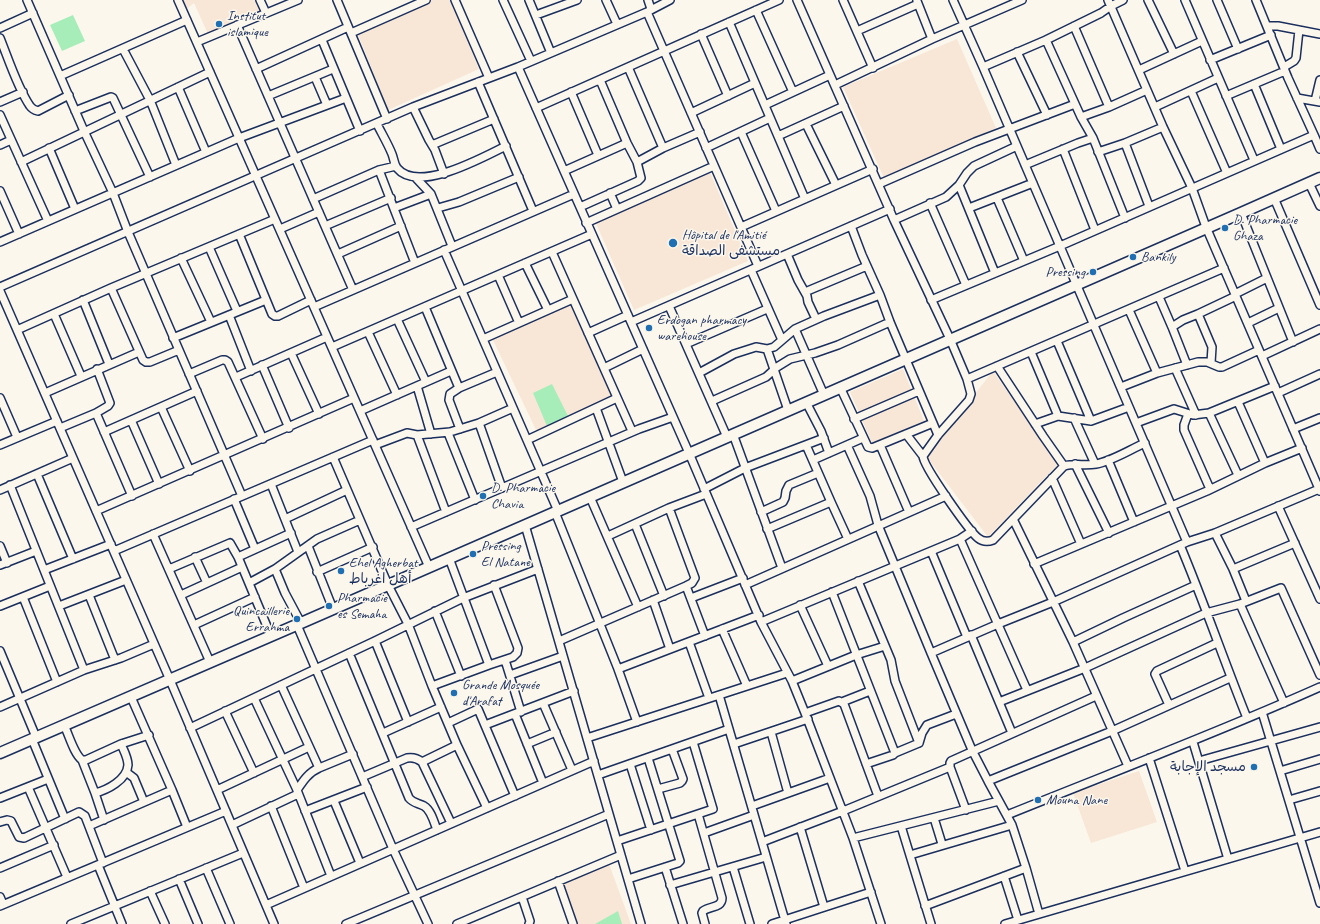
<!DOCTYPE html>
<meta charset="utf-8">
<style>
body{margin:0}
canvas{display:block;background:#fbf7ec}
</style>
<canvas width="1320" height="924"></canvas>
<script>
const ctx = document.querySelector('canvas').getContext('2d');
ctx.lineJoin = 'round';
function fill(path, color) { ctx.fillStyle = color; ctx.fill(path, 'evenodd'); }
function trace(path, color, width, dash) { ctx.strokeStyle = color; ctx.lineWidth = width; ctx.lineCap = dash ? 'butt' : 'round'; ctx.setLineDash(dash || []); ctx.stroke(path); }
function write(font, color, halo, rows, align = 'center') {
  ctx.font = font + ' Caveat,"Playpen Sans Arabic",sans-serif'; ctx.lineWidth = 3; ctx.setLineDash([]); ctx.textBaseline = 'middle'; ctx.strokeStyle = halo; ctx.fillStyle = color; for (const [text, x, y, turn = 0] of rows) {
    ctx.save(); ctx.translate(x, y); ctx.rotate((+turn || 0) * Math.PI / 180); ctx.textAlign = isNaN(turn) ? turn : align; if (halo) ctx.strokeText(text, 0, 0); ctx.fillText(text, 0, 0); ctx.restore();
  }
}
fill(new Path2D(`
 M 181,0 L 256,0 L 262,12 L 209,36 L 194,3 L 185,10 Z
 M 429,0 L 450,0 L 479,69 L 388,110 L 357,32 Z
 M 957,39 L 996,128 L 884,178 L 843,87 Z
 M 709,170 L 748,261 L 634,310 L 595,221 Z
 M 571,301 L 616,398 L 538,434 L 492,338 Z
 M 903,369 L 924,421 L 872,443 L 850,392 Z
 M 993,371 L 1058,464 L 988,537 L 926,456 Z
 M 1139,771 L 1157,822 L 1091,843 L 1073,793 Z
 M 609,864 L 631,924 L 577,924 L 562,884 Z`), '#f8e7d6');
fill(new Path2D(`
 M 73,15 L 85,41 L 62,51 L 50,25 Z
 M 552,384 L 568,416 L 547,426 L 533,393 Z
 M 618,911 L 622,924 L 595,924 Z`), '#a7edb9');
const street = new Path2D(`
 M 27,0 L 84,131 L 113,193 L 128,232 L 242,496
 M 178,0 L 429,567
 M 260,0 L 266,13
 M 337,0 L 387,119
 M 455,0 L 489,78
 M 503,0 L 531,61
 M 529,0 L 551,53
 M 606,0 L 617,24
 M 648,0 L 651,9
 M 797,0 L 894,220 L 950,339 L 967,379 L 971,394 L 969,400 L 938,435 L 923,456 C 923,466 969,531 978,538 C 983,542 988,542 993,540 L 1064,466 C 1075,463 1085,466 1096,464 C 1112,461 1129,450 1145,443
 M 843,0 L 873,68
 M 953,0 L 983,67 L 1187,542
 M 1108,0 L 1163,127 L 1192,188 L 1206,227 L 1320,491
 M 1148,0 L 1174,54
 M 1185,0 L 1254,160
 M 1217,0 L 1238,49
 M 917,1 L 932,39
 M 756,10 L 793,92
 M 647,12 L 758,266
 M 536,15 L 577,0
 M 729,22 L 805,199
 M 237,25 L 353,290
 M 1074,26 L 1109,107
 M 1267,26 L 1278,26 L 1320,34
 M 0,28 L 33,13
 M 857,31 L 918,4
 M 351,33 L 426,0
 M 701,34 L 728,96
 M 0,38 C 8,58 18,89 30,106 C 32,109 34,110 38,111 L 69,95
 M 322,40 L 360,131
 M 1046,40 L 1101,13 L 1111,6 L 1123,0
 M 197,42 L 298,0
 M 123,49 L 150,100 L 176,165
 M 1017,52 L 1047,115
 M 1210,60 L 1271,35
 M 518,67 L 689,453 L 761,622 L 792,681 L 805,713 L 853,838 L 881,924
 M 628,67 L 663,148
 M 983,67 L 1046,40 L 1081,117 L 1093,138 L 1125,218
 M 1284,67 L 1294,61 L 1296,58 L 1299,30
 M 256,69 L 348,27
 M 1139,70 L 1202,41
 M 60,76 L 187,20
 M 315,77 L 327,105
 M 478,82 L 533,211
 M 1254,84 L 1281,149
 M 835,85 L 932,39 L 1022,0
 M 178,87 L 206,152
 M 1191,91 L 1227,173
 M 571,92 L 598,155
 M 268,96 L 333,69
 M 1226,96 L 1285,71
 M 1297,98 L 1320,102
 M 1315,101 L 1320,80
 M 0,102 L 23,92
 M 765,105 L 830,75
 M 413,107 L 429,140 L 435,150 L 444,174
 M 1155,107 L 1218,78
 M 536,108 L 779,0
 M 75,111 L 111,97 L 113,98 L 150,177
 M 691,113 L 755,83
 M 0,115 L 48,221
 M 1081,117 L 1109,107 L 1147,90
 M 377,124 C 382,134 388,144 392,154 C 394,159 394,164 397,168 C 418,194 483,157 506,146
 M 806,124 L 836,185
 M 741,132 L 776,211
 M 1314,135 L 1320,149
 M 778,136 L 844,106
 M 1125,143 L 1149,206
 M 0,145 L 11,140
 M 432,145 L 494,119
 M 49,148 L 75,209
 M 706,148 L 770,118
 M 1063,149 L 1095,230
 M 1098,152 L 1125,143 L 1163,127
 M 21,162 L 210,72
 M 637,162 L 663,148 L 700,132
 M 1025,165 L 1078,143 L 1093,138
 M 379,170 L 415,263
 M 564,171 L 627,143
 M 416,178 L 431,194 L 452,246
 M 1309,183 L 1320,206
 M 879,184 L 975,142 L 1075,104
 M 959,185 L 995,273
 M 0,191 L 19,234
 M 610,193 L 617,209
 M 997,198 L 1024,261
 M 1274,198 L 1320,305
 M 313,199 L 379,170 L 396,166
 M 930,203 L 966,285
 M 580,207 L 638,181 L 641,178 L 637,162 L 627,143 L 600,80
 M 394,208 L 431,194
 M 438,208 L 459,202 L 519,177
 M 969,208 L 1033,183
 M 1241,213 L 1293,342
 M 894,220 L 946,197 L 959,185 L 967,173 L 974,166 L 1017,146
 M 586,223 L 714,166
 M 325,226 L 391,198
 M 851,226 L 862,255 L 880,295 L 890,322 L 938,435
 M 741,227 L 873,169
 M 280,229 L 319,212
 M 239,234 L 272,314 L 275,316 L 278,316 L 311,300
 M 0,242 L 239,138 L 346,98
 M 209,247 L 237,311
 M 444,250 L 558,511
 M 552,252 L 632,431
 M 338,254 L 401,226
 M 787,254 L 798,280 L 807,296 L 808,302 L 816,319
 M 181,258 L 211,322
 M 525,263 L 548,310
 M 751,270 L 782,340
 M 498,275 L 519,323
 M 0,287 L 413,107 L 518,67 L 647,12 L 670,0
 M 111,288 L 143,360 L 146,362 L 150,362 L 179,350
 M 0,291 L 170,680 L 274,924
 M 805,292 L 867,266
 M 1235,294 L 1267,278
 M 1159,297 L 1172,327
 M 83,300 L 109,364
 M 931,300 L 1060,246 L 1314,135 L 1288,78 L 1256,0
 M 669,306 L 727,437
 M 314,307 L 574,194
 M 425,307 L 459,388 L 497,372
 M 1129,310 L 1157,373
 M 54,314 L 81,376
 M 229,315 L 251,371
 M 397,319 L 426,382
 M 631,322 L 890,209
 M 1248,323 L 1279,308
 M 795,329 L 824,395
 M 17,330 L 111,288 L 275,219
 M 368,332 L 397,395
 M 588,333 L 628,315
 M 173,338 L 266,300
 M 483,339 L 573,299
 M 1057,341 L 1091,421
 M 686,344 L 767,309
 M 332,347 L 592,234
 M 767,349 L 788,410
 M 1031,352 L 1058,416
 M 291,353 L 319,414
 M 1262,356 L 1320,329
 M 1211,363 L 1212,347 L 1198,314 L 1236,296
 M 262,365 L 289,428
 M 1187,365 L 1172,327 L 1183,320 L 1198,314
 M 997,366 L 1043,436 L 1064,466
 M 604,368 L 643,349
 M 1175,368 L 1196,415
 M 699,373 L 734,354 L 756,347 L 767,349 L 774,347 L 795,329 L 824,316 L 880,295
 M 189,374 L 222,360 L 225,360 L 228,362 L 263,439
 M 236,377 L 327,337
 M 967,379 L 1224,268
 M 417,386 L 431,434
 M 840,387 L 868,447 L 872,448 L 933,423
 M 1121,387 L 1157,373 L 1198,362 L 1207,362 L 1219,367 L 1222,367 L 1259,350
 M 459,388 L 450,394 L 449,400 L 460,429
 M 45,393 L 139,352
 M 1278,393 L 1320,374
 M 0,398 L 17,437
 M 712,401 L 766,377 L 777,367 L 790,359 L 815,353 L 838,345 L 890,322
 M 806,402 L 821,431 L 829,453
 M 1238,402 L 1265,463
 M 161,407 L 190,471
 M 596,408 L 623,482
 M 360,411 L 451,371
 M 96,413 L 108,406 L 110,403 L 97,369
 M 1209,413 L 1238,475
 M 1188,414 L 1184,425 L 1184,430 L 1210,489
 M 1074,418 L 1095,464
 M 854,419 L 919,391
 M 131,420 L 159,484
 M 479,423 L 502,488
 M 1136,423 L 1174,409 L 1193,415 L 1209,413 L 1275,386
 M 1035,424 L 1058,416 L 1091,421 L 1129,407
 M 60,428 L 96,413 L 132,496
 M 1293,429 L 1320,418
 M 104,432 L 197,391
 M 448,433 L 475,500
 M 733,434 L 782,568
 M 906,434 L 923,456
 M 417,435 L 446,512
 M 527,440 L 617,398
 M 0,445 L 57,421
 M 375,445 L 407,433 L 417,435 L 450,432 L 479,423 L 513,408
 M 806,445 L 831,502
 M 847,445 L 870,496 L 878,525 L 931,653 L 972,750 L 988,781 L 1012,825 L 1026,868 L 1039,914
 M 880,445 L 909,512
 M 333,457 L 388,585 L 408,624 L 432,686 L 457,745 L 422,762
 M 813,460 L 863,438
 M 1108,460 L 1134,522
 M 1075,464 L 1109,533
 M 37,474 L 73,559
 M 1052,478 L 1081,544
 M 271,484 L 298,552
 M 10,485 L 84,670
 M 704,489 L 745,468 L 824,438
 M 0,490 L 73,458
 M 590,497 L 638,607
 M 234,499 L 255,549
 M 1278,506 L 1320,599
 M 96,511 L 354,398
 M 555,512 L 618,669 L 637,722
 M 761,512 L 783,502 L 785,498 L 786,491 L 789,485 L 818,473
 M 285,519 L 347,490
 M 1013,519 L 1073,642 L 1128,766
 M 635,524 L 664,596
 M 525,525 L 641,924
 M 411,527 L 639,429 L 673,417
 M 767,529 L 831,502 L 848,539
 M 1215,533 L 1233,569 L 1246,601
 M 153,534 L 210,662
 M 608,536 L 669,508 L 706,494
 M 960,539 L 1027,690
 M 1180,545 C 1204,602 1224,661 1247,718
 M 0,546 L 7,563
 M 308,546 L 333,609
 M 114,551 L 373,440
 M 931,551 L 967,637
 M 195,557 L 207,583
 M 238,557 L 291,533
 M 449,558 L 489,665
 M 1034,564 L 1207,491 L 1265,463 L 1302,448
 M 0,565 L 36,551
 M 169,569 L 230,543 L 238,557 L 271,636
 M 275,569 L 285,593 L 301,623
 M 1233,569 L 1295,543
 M 44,570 L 111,544
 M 317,572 L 373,547
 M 858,581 L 891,660 L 895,681 L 919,743
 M 249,583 L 275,569 L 317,539 L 360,520
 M 745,585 L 946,496
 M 686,586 L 705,636
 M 832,592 L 895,753 L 893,755 L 866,764
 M 89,595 L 115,660
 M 181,595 L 242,567
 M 23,597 L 57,682
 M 691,598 L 743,578
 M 653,600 L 670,649
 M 1240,604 L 1284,703
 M 800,605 L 828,666
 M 0,606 L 50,586
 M 59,606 L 126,580
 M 435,611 L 461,676
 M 761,622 L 960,539 L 972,531
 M 194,625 L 255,597
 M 297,625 L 393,849 L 428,924
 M 722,629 L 747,686
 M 971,635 L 1012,733
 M 375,641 L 408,722
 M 559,641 L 686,586 L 692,583 L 695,578 L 669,508
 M 689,642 L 709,698
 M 1073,642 L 1123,618 L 1196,585
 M 0,651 L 36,737
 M 349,653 L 409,798 C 413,803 418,803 424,806 C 431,810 434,822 437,830
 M 931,653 L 998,624 L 1053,602 L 1187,542 L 1215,533 L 1319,489
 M 505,660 L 521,712
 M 618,669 L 759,615
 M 510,675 L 563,656
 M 792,681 L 856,655 L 885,646
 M 281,685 L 319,768 L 353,754
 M 432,686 L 489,665 L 513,657 L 517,653 L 518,648 L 494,585
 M 719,695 L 786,924
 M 131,697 L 172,790 L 187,827
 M 254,698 L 297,790 L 331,876
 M 842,702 L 870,691
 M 999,702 L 1085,668 L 1206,613 L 1240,604 L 1281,588 L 1320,675
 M 543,703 L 572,770
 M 1169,705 L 1155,674 L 1157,671 L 1217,643
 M 0,707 L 84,670 L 121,658 L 154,644
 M 225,711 L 254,773
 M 1262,712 L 1320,903
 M 805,713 L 839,701 L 844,704 L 878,796
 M 515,714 L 543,783
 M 448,723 L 478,709 L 515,796
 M 64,725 C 69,735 74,754 82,760 L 95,793 L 104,820
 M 485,725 L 574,691
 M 190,728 L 375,641 L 463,598 L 538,569
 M 771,732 L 788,793
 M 383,733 L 441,707
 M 587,738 L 787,673
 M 32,739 L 65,819
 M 1193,742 L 1228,859
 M 527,744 L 556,732
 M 734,744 L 808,719
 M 457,745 L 487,808
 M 895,753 L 919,743 L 922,733 L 927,725 L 956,714
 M 1149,758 L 1185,871
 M 82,760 L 86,760 L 121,744 L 149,735
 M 1199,761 L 1320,727
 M 630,764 L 651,830
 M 1280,771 L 1320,759
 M 126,772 L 134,778 L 144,802
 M 598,775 L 729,729
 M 362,777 L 407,758 C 413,757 417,758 422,762 L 451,823
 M 988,781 L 1112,731 L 1230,678
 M 28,787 L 67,877
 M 658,789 L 680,783 L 682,781 L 683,779 L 672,749
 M 217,790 L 309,747
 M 297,790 C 303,781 309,772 319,768
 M 95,793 C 107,790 127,780 128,765 C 128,758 124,751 121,744
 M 0,798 L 48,779
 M 1289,800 L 1320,791
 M 334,801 L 360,863
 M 271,806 L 304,888
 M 752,806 L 830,778
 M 966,810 L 950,767 L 950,763 L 951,761 L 1096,696
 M 305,811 L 367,787
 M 698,814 L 722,898 C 722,908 710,906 703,911 L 702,913 L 705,924
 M 1007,815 C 1111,773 1217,733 1320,687
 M 934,818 L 942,844
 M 0,822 L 7,820 L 11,821 L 19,837 L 24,838 L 79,812 L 85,816 L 103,863
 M 232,825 L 298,794
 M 89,826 L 172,790
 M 901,826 L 931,924
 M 800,827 L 824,907
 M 704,833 L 754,815
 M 853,838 L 999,801
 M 617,841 L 713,809 L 693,742
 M 762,842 L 843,811 L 950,767
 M 910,855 L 1012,825
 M 98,865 L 122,924
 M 665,867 L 683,924
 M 733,867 L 750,924
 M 0,868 L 54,845
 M 206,868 L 230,924
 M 1004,876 L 1018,920
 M 179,879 L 198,924
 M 628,879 L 678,863 L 680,861 L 648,758
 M 558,881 L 573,924
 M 670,885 L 766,857
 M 150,891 L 165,924
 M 0,897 L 3,904
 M 522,897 L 530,921 L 529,924
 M 266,905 L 594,761
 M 0,906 L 226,811
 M 925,906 L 1026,868
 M 71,924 L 243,853
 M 346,924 L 609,814
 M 457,924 L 621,855
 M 772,924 L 871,892
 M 1005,924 L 1320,832`);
const secondary = new Path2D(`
 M 0,753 L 301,623 L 1241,213 L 1320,178`);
trace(street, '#1b2f5e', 10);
trace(secondary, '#1b2f5e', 13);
trace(street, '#fbf7ec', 7);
trace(secondary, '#fbf7ec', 10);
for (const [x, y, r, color] of [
 [219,24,4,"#1f6fb2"],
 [1225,228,4,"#1f6fb2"],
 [673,243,5,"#1f6fb2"],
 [1133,257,4,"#1f6fb2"],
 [1093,272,4,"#1f6fb2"],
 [649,328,4,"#1f6fb2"],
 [483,496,4,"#1f6fb2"],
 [473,554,4,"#1f6fb2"],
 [341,571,4,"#1f6fb2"],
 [329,606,4,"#1f6fb2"],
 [297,619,4,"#1f6fb2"],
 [454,693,4,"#1f6fb2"],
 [1254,767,4,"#1f6fb2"],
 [1038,800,4,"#1f6fb2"]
]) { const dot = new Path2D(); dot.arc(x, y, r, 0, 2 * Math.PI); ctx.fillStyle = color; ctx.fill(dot); trace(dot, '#fbf7ec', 1.5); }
write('14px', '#1b2f5e', '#fbf7ec', [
 ["Institut",227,16],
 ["islamique",227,32],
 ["D. Pharmacie",1233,220],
 ["Ghaza",1233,236],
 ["Hôpital de l'Amitié",682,235],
 ["مستشفى الصداقة",682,251],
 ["Bankily",1141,257],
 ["Pressing",1085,272,"right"],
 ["Erdogan pharmacy",657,320],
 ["warehouse",657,336],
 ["D. Pharmacie",491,488],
 ["Chavia",491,504],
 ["Pressing",481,546],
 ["El Natane",481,562],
 ["Ehel Agherbat",349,563],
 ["أهل اغرباط",349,579],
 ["Pharmacie",337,598],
 ["es Semaha",337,614],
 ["Quincaillerie",289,611,"right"],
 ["Errahma",289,627,"right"],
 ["Grande Mosquée",462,685],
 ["d'Arafat",462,701],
 ["مسجد الإجابة",1246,767,"right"],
 ["Mouna Nane",1046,800]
], 'left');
</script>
